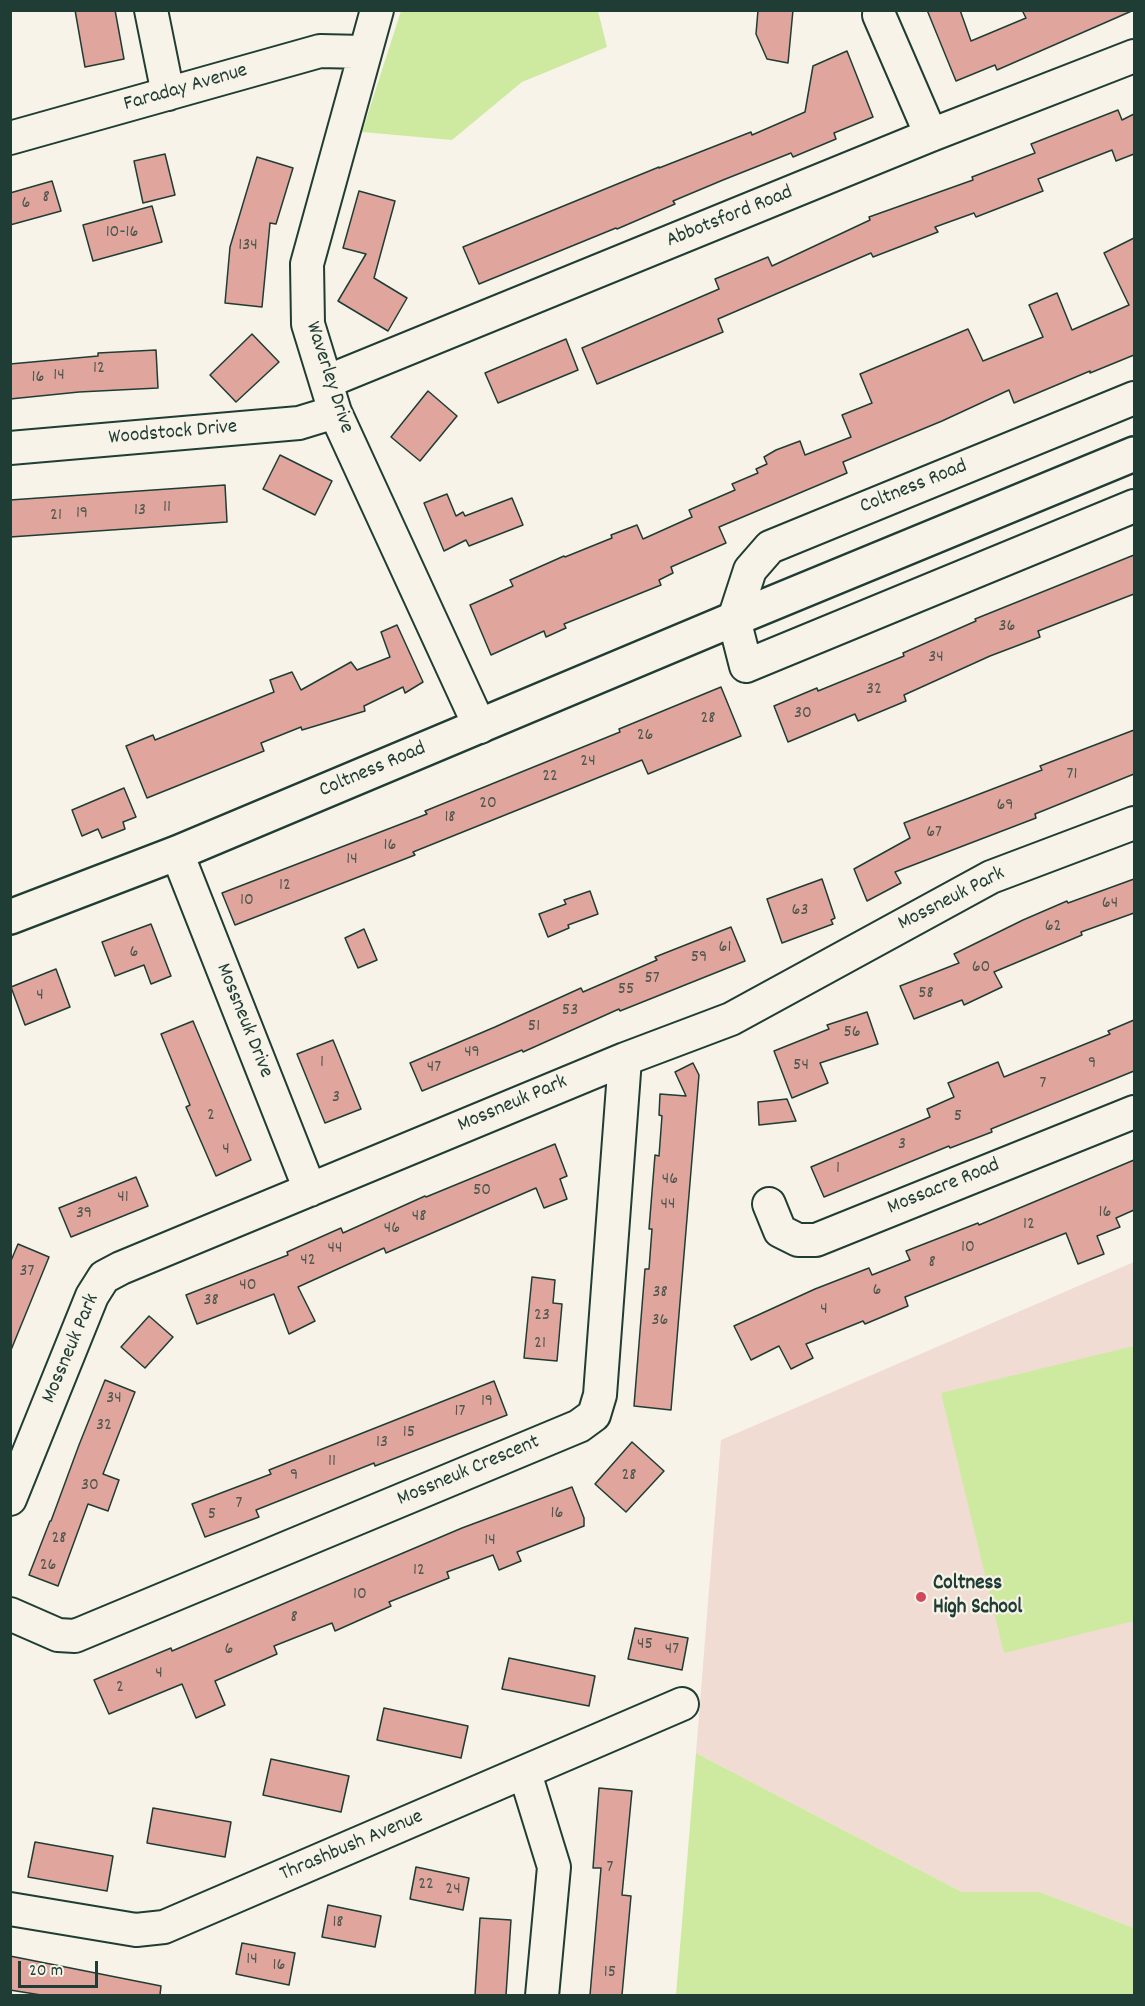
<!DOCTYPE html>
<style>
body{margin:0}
#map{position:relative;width:1145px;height:2006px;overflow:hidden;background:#f7f3e8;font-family:Dekko,sans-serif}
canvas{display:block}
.frame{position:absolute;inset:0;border:12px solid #1f3d34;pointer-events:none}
.scale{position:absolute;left:18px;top:1961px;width:80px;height:27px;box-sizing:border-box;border:3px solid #1f3d34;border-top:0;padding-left:8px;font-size:18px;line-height:21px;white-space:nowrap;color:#1f3d34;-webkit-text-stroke:4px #f7f3e8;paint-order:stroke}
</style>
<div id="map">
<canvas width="1145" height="2006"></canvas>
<div class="frame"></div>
<div class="scale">20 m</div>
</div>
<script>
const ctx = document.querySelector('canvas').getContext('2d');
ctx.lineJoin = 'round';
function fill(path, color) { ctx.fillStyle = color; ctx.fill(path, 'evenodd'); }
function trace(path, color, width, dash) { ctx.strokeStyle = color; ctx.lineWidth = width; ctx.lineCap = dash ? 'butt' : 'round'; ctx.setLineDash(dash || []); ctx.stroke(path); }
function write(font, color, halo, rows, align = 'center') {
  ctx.font = font + ' Dekko,sans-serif'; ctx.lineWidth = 4.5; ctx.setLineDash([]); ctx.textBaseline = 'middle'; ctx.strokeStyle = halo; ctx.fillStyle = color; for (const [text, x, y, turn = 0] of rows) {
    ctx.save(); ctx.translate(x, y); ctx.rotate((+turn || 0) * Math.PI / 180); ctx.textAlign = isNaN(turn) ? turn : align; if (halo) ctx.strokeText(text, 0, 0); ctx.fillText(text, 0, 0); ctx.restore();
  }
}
fill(new Path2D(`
 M 1134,1262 L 1134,1928 L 1040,1892 L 962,1892 L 696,1753 L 721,1440 Z`), '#f0dcd2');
fill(new Path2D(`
 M 401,11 L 598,11 L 607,47 L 522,82 L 452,140 L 362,132 Z
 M 1134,1346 L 1134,1621 L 1004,1653 L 941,1393 Z
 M 696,1753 L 962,1892 L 1040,1892 L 1134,1928 L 1134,1995 L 676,1995 Z`), '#ceeaa1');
const building = new Path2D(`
 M 75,10 L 115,10 L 124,59 L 85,67 Z
 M 758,10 L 793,10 L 788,63 L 767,59 L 756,34 Z
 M 927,10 L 960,10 L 971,41 L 1026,18 L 1022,10 L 1134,10 L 997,70 L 995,65 L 956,81 Z
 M 847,51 L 873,117 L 834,133 L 836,139 L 793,157 L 791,153 L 723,180 L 673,201 L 675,204 L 617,229 L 616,228 L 479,284 L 463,247 L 659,167 L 659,168 L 751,132 L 752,135 L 805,112 L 813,66 Z
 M 1118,110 L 1122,120 L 1134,114 L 1134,154 L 1116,161 L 1112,150 L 1038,179 L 1043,191 L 976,217 L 974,213 L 935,227 L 938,232 L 873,257 L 871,253 L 718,319 L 723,332 L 597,384 L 582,348 L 719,289 L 715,279 L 768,257 L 772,266 L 870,220 L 869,217 L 973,180 L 972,177 L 1035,153 L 1031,144 Z
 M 165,154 L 175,195 L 143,203 L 134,161 Z
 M 257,157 L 293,168 L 276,224 L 270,223 L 262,307 L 225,303 L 230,247 Z
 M 52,181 L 61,211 L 10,225 L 10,193 Z
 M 359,191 L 395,201 L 374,278 L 407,298 L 388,331 L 338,301 L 366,254 L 343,248 Z
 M 152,206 L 162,242 L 93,261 L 83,225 Z
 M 1134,238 L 1134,355 L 1090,373 L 1090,371 L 1014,403 L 1009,390 L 942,421 L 843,462 L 847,473 L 719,527 L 726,543 L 671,567 L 673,573 L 659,580 L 661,585 L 564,624 L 566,628 L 546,637 L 544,631 L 491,655 L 470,605 L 513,586 L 510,580 L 564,556 L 565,557 L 612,538 L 611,535 L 637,525 L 643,539 L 692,517 L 689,510 L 735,490 L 732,484 L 758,473 L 756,469 L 767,464 L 764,457 L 776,450 L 800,441 L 805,455 L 851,437 L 842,415 L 872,403 L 860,374 L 968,329 L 983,361 L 1043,337 L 1029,305 L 1057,293 L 1072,330 L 1129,305 L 1104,253 Z
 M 252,334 L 279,362 L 236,402 L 210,375 Z
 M 566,339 L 578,370 L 498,403 L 485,373 Z
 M 156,350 L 158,388 L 79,392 L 10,399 L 10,364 L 98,356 L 98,353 Z
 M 428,391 L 457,416 L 420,461 L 391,437 Z
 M 280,455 L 332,481 L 315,515 L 263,489 Z
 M 225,485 L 227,522 L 10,537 L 10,500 Z
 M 447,494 L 456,516 L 463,512 L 465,516 L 512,498 L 523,525 L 469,546 L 466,540 L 444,551 L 424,503 Z
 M 1134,555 L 1134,594 L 1038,631 L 1040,637 L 990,656 L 904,695 L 906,701 L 858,721 L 855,714 L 788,742 L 774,706 L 817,688 L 818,691 L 904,656 L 903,653 L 976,621 L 975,619 Z
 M 397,625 L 423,682 L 405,693 L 403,687 L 364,706 L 365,711 L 302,730 L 301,727 L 261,743 L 264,751 L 147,798 L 126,746 L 153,735 L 155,740 L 274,692 L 270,680 L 292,672 L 301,690 L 351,662 L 357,670 L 390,657 L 381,632 Z
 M 721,687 L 741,736 L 648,774 L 642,760 L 413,852 L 415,855 L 235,925 L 222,893 L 427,814 L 425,811 L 620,732 L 619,729 Z
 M 1134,730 L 1134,774 L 1035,814 L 1036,818 L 895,872 L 901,883 L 867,901 L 854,869 L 910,838 L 904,823 L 1042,770 L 1040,766 Z
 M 124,788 L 136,817 L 123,822 L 125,829 L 102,838 L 98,829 L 82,836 L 72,810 Z
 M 822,879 L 835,918 L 831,920 L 833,924 L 782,943 L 767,899 Z
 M 1134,879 L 1134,913 L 1081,932 L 1082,935 L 994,972 L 1002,987 L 964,1005 L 962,1000 L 914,1019 L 900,986 L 959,963 L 954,954 L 1023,920 L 1067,901 L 1068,903 Z
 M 590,891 L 598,914 L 568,925 L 569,928 L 548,937 L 539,914 L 566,904 L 564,900 Z
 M 151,924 L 171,976 L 151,984 L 144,965 L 115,976 L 102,942 Z
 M 731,927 L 745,961 L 620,1011 L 619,1009 L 523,1052 L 522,1050 L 422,1091 L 410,1063 L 495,1027 L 581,988 L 583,992 L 657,960 L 655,957 Z
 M 364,929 L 377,960 L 358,968 L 345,938 Z
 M 56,969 L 70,1007 L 25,1025 L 11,987 Z
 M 867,1012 L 878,1044 L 820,1063 L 828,1083 L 792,1098 L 774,1051 L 829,1029 L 827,1025 Z
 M 1134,1020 L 1134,1071 L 991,1129 L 992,1132 L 950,1148 L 949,1146 L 824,1197 L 811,1167 L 930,1117 L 927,1109 L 954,1097 L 948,1083 L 998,1062 L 1004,1077 L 1110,1034 L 1108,1031 Z
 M 193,1021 L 251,1160 L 216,1176 L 186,1107 L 190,1105 L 161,1034 Z
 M 333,1040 L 361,1109 L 325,1123 L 297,1054 Z
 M 693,1063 L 699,1075 L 671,1410 L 634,1406 L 645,1269 L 649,1269 L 652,1229 L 649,1229 L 655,1155 L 659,1156 L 662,1116 L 659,1115 L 660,1094 L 686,1096 L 675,1072 Z
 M 787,1099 L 796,1121 L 759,1125 L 758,1102 Z
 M 555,1144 L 567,1176 L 560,1179 L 567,1199 L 544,1208 L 536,1188 L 386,1253 L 384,1248 L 298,1287 L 315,1321 L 289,1334 L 274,1294 L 197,1324 L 186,1295 L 288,1255 L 287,1252 L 341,1228 L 343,1233 L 425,1196 L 426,1197 Z
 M 1134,1160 L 1134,1210 L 1116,1218 L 1120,1227 L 1097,1236 L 1104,1254 L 1078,1264 L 1066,1233 L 905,1297 L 908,1306 L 865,1324 L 863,1321 L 806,1344 L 813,1358 L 791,1369 L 779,1346 L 751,1360 L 734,1326 L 815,1289 L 869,1268 L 872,1275 L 910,1260 L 906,1251 L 978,1223 L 979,1225 Z
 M 136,1177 L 148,1206 L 71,1237 L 59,1208 Z
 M 18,1244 L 49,1257 L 11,1350 L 10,1263 Z
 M 532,1277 L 555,1280 L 553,1303 L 562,1304 L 557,1361 L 524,1358 Z
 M 149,1316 L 173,1337 L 145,1368 L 121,1347 Z
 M 105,1380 L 135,1392 L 103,1474 L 119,1480 L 108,1511 L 88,1504 L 58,1586 L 29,1575 L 50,1521 L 51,1521 L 79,1445 Z
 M 494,1381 L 507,1415 L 375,1466 L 374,1463 L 256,1510 L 259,1517 L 205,1537 L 192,1504 L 271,1474 L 269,1470 Z
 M 632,1442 L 664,1471 L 626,1512 L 595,1484 Z
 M 572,1487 L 584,1518 L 584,1526 L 517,1552 L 521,1561 L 499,1570 L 493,1555 L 447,1572 L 449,1578 L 389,1602 L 391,1606 L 335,1631 L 332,1623 L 274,1646 L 277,1654 L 215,1681 L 225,1705 L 196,1718 L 182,1684 L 109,1714 L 94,1680 L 171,1648 L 172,1651 L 462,1528 Z
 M 635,1628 L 688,1638 L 682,1670 L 628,1659 Z
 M 509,1658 L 595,1676 L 589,1706 L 502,1689 Z
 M 384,1708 L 468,1726 L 461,1758 L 377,1740 Z
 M 271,1759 L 349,1776 L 341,1812 L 263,1795 Z
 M 599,1788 L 632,1791 L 622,1895 L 631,1896 L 622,1995 L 590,1995 L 601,1868 L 593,1868 Z
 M 153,1808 L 231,1822 L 225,1857 L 147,1843 Z
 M 35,1842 L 113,1856 L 107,1891 L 28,1877 Z
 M 416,1867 L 469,1878 L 463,1910 L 410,1899 Z
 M 328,1905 L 381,1916 L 375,1947 L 322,1937 Z
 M 480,1918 L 511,1920 L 506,1995 L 475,1995 Z
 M 242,1943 L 295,1953 L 289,1985 L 236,1974 Z
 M 10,1956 L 161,1986 L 160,1995 L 41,1995 L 10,1990 Z`);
fill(building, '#e0a69d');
trace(building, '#1f3d34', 1.5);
const street = new Path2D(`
 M 151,10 L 168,94
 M 377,10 L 307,264 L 308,324 L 335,412 L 480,727
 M 879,15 L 931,135
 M 10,138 L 320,51 L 364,52
 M 326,382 L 931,135 L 1134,56
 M 1134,398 L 770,547 L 750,570 L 734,619 L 746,666 L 1134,506
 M 10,448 L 299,423 L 335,412
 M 177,853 L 310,1190
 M 769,1204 L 780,1231 L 798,1240 L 816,1240 L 1134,1112
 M 10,1499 L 92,1296 L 104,1277 L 121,1268 L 625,1059 L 731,1019 L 991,877 L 1134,823
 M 10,1614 L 58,1635 L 75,1636 L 579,1426 L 594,1415 L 600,1395 L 625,1059
 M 525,1773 L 554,1867 L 542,1996
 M 10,1909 L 136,1930 L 164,1927 L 682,1704`);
const secondary = new Path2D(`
 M 10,917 L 177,853 L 734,619 L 1134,454`);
trace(street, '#1f3d34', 36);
trace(secondary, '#1f3d34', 38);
trace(street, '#f7f3e8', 32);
trace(secondary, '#f7f3e8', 33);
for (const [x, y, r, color] of [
 [921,1597,6,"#d1495b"]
]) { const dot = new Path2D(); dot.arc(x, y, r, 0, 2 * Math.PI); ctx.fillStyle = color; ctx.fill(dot); trace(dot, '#f7f3e8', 2); }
write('18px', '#4f574e', null, [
 ["8",46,199],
 ["6",26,205],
 ["10-16",122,234],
 ["134",248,247],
 ["12",99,370],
 ["14",59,377],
 ["16",38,379],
 ["11",167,509],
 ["13",140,512],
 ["19",82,515],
 ["21",56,517],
 ["36",1007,628],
 ["34",936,659],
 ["32",874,691],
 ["30",803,715],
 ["28",708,720],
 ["26",645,737],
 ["24",588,763],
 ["71",1072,776],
 ["22",550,778],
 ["20",488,805],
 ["69",1005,807],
 ["18",450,819],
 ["67",934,834],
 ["16",390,847],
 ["14",352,861],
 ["12",285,887],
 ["10",247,902],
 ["64",1110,905],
 ["63",800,912],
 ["62",1053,928],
 ["61",725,949],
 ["6",134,954],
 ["59",699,959],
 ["60",981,969],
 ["57",652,980],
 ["55",626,991],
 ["58",926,995],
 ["4",40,997],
 ["53",570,1012],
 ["51",534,1028],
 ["56",852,1034],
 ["49",472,1054],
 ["1",322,1064],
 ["9",1092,1065],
 ["54",801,1067],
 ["47",434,1069],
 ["7",1043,1085],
 ["3",336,1099],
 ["2",211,1117],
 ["5",958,1118],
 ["3",902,1146],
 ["4",226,1151],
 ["1",838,1170],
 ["46",670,1181],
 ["50",482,1192],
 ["41",123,1199],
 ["44",668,1206],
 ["16",1105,1214],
 ["39",84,1215],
 ["48",419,1218],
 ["12",1029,1226],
 ["46",392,1230],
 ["10",968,1249],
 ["44",335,1250],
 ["42",308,1262],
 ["8",932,1264],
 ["37",27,1273],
 ["40",248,1287],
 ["6",877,1292],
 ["38",660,1294],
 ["38",211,1302],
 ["4",824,1311],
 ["23",542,1317],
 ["36",660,1322],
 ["21",540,1345],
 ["34",114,1400],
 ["19",487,1403],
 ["17",460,1413],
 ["32",104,1427],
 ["15",409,1434],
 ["13",382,1444],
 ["11",332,1463],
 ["9",294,1477],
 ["28",629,1477],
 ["30",90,1487],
 ["7",239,1505],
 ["16",557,1515],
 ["5",212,1516],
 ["28",59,1540],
 ["14",490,1542],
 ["26",48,1567],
 ["12",419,1572],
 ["10",360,1596],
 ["8",294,1619],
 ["45",645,1646],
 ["6",229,1651],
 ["47",672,1651],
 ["4",159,1675],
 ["2",120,1689],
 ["7",610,1869],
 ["22",426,1886],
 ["24",453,1891],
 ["18",338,1924],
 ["14",252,1961],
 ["16",279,1967],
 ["15",610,1974]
]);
write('21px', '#1f3d34', '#f7f3e8', [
 ["Faraday Avenue",186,89,-16],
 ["Abbotsford Road",730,218,-22],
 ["Waverley Drive",328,378,72],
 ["Woodstock Drive",173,434,-5],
 ["Coltness Road",914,488,-22],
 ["Coltness Road",373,771,-23],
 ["Mossneuk Park",952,900,-27],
 ["Mossneuk Drive",243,1021,68],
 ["Mossneuk Park",513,1105,-23],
 ["Mossacre Road",944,1188,-22],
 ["Mossneuk Park",72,1349,-67],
 ["Mossneuk Crescent",469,1472,-23],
 ["Thrashbush Avenue",352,1847,-23]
]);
write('bold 21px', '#1f3d34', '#f7f3e8', [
 ["Coltness",933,1585],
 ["High School",933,1609]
], 'left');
</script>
